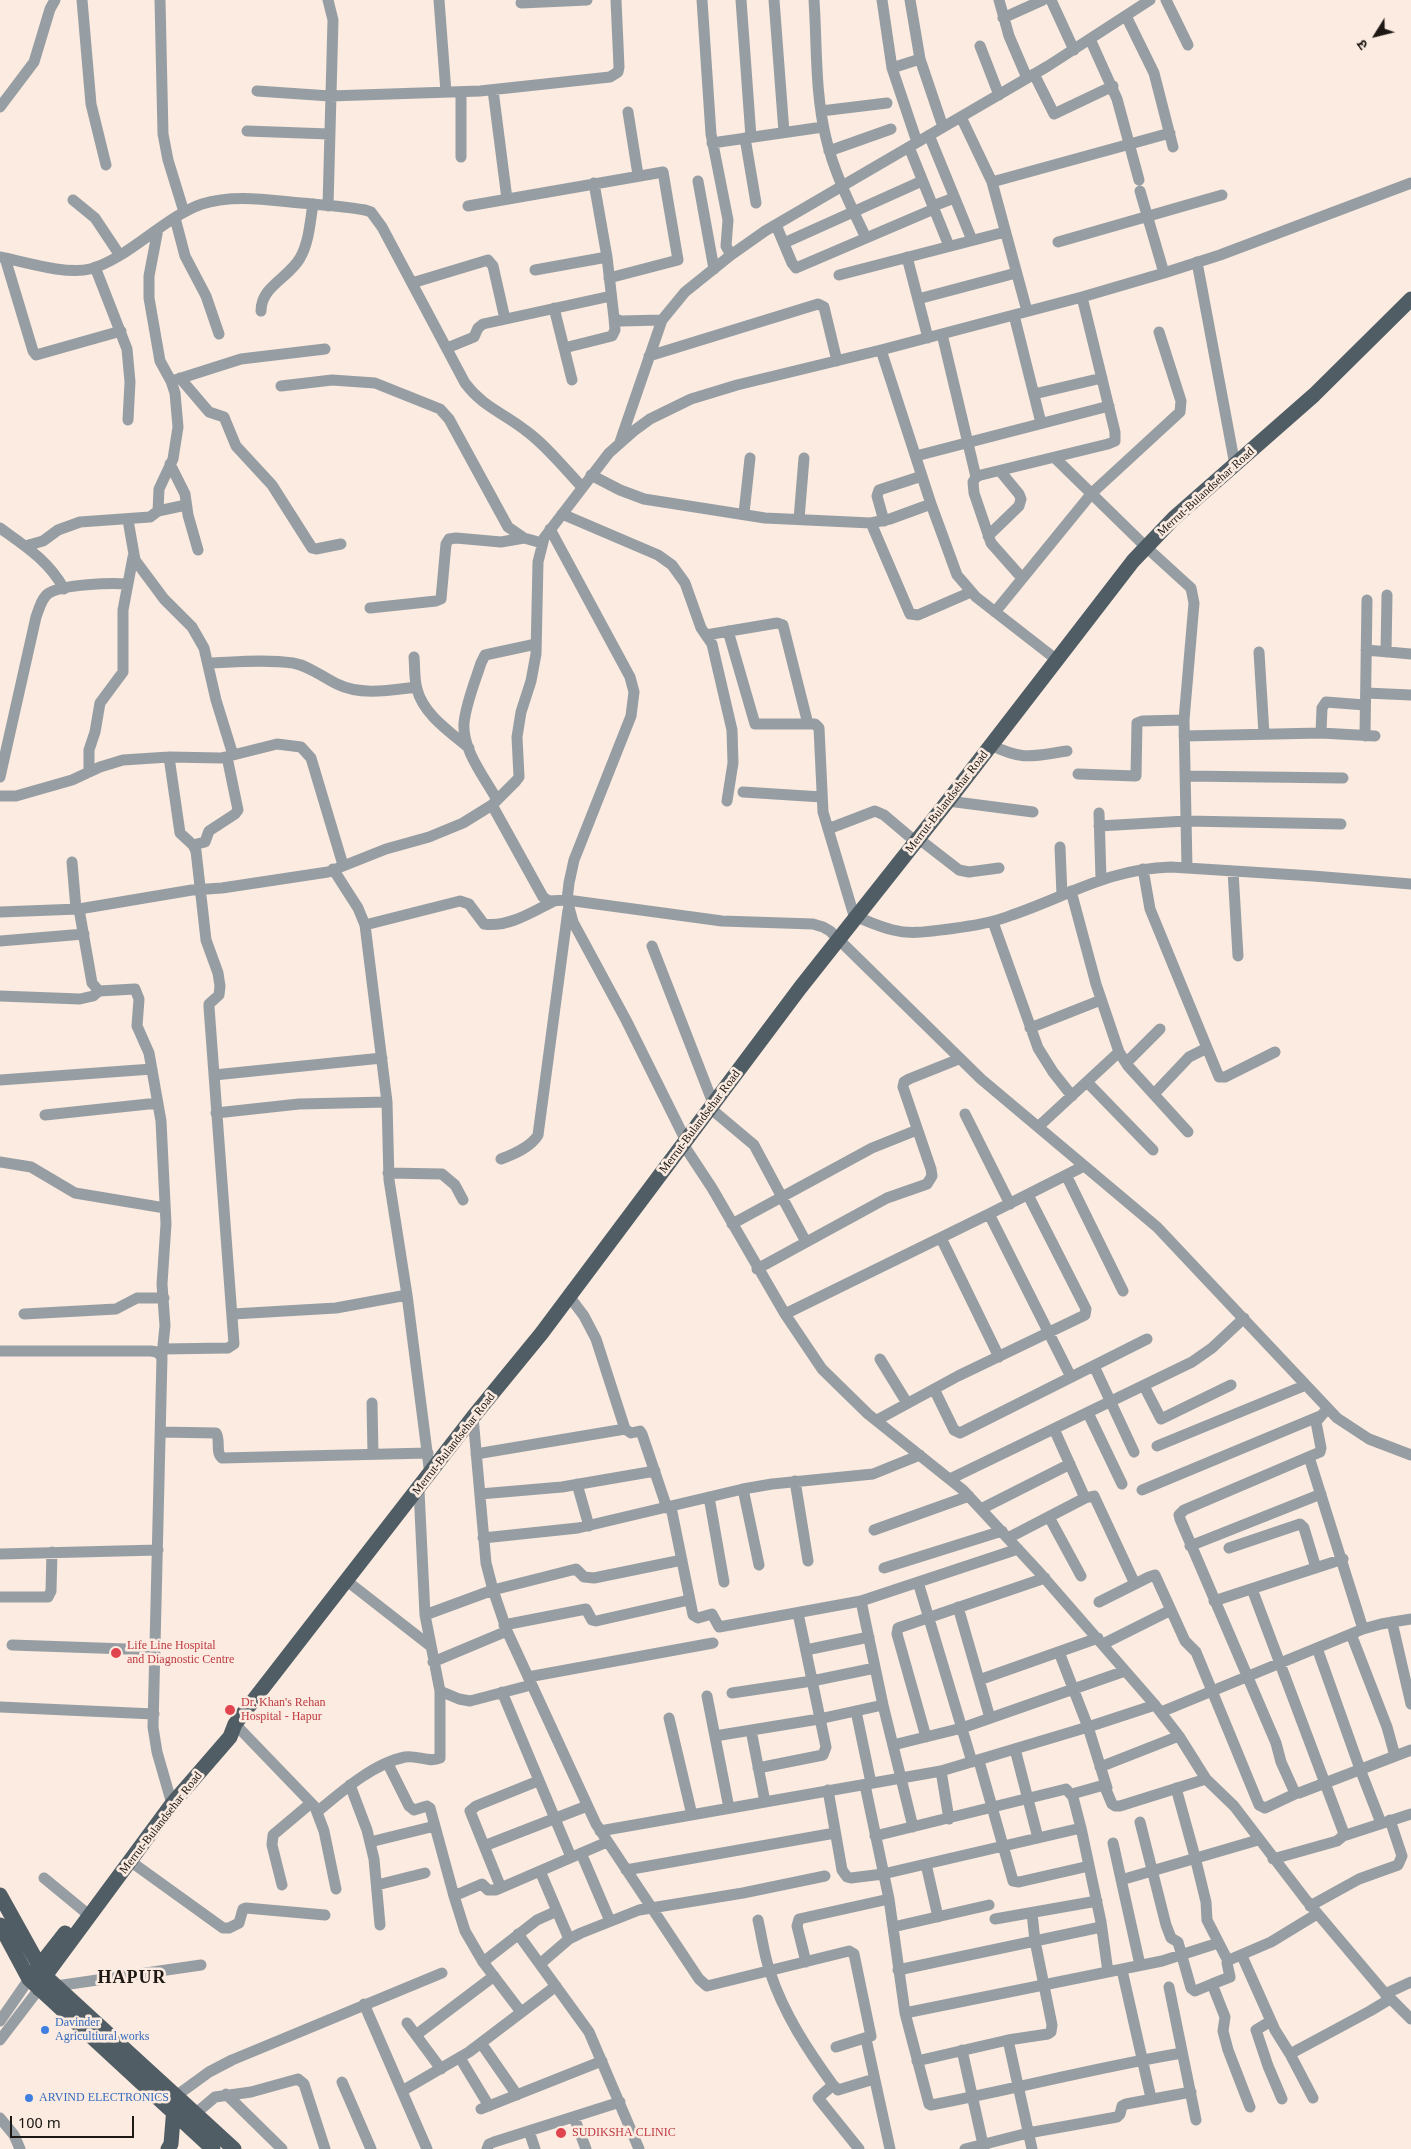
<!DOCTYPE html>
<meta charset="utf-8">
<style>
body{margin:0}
#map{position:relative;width:1411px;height:2149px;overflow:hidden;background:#fbebe0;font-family:Georgia,"Noto Sans Devanagari",serif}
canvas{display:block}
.north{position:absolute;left:1351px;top:10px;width:50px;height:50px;-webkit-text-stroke:4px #fbebe0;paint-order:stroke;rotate:234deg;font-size:14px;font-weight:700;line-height:20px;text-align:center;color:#1d1814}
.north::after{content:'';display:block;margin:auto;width:18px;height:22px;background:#1d1814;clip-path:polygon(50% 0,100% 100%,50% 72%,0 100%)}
.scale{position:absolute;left:10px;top:2116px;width:124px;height:22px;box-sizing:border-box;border:2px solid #1d1814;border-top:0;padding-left:6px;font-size:15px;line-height:18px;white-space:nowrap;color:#1d1814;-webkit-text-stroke:4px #fbebe0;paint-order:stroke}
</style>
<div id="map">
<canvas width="1411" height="2149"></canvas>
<div class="north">उ</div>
<div class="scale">100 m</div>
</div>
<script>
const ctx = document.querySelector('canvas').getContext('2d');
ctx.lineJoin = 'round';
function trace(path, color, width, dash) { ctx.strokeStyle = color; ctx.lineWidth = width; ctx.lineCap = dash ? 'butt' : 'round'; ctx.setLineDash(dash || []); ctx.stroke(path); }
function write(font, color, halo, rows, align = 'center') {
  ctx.font = font + ' Georgia,serif'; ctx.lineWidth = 5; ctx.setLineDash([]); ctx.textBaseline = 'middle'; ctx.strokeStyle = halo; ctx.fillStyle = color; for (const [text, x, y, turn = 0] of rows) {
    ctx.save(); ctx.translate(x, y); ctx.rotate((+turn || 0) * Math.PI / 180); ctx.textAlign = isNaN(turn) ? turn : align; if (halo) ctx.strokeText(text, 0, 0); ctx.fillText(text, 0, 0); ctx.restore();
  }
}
trace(new Path2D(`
 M 82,0 L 91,104 L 106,165
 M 160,0 L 163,134 L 168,160 L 184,212
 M 439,0 L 446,92
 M 702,0 L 711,134 L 728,220 L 726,246 L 731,255
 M 741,0 L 751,137
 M 774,0 L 784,132
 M 814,0 C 817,45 815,94 826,138 C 834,173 851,206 866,238
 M 882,0 L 892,68 L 917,142
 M 910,0 L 920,59 L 943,127
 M 999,0 L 1009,36 L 1027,78
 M 1051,0 L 1074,50
 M 1166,0 L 1188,45
 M 521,3 L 587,0
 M 1126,16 L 1154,73 L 1173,147
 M 1003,18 L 1043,0
 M 1090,39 L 1117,99 L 1139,180
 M 980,46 L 999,95
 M 892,68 L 920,59
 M 1034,74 L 1054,114 L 1113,86
 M 493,90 L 507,199
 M 257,91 L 330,96 L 480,91 L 610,77 L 618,72 L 619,67 L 616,0
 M 461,92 L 461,157
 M 0,107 L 34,62 L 50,9 L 55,0
 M 821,111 L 887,103
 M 628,112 L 638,175
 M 961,117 L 992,182 L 1027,311
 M 247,131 L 329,134
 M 929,135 L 972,240
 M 745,138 L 756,203
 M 712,143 L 823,127
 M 909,147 L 949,246
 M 829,151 L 891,129
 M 698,181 L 714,269
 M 992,182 L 1170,133
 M 594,183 L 607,257 L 614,318 L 621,321 L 662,320
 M 1140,191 L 1164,273
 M 73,200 L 95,218 L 119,254
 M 328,206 L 333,20 L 328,0
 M 468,206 L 663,172 L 678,260 L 609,278
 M 933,206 L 954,198
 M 175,218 L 185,256 L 206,296 L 219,334
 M 776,225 L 792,263 L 796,268 L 934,209
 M 1058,242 L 1222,195
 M 784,243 L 922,181
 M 0,257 C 25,262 66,275 90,269 C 128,259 164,217 202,204 C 234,194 268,200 301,203 C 322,205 344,206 365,210 L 371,212 L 382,227 L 465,383 C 483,407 502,412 525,430 C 546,445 564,468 582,487
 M 907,257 L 928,338
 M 5,258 L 33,351 L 36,355 L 121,331
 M 1197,262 L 1235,465
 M 95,267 L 127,349 L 130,382 L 128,420
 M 535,270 L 607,257
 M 839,275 L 1005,232
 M 412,283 L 488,260 L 493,266 L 505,319
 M 918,299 L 1016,273
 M 554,308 L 572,380
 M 261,311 C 261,286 289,278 300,258 C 309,243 310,222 313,204
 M 1014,315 L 1041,423
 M 942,334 L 976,477
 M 447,348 L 474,337 L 478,328 L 483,324 L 611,296
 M 564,348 L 612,336 L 615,330 L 614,318
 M 881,350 L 931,504 L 957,575 L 976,597 L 1057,660
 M 649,356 L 818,304 L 824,307 L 837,361
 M 180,378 L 209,412 L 224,417 L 236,446 L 272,485 L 312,548 L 316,549 L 341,544
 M 175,380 L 241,359 L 325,349
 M 281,386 L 332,380 L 375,383 L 440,409 L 449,419 L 508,527 L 524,538 L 542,543
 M 1034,394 L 1102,378
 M 620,442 L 662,320 L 685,292 L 731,255 L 765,231 L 1048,66 L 1150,0
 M 916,456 L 1109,406
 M 1055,458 L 1146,547 L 1191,588 L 1194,603 L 1184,720 L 1187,868
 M 170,464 L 185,494 L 188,515 L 198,550
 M 591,475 L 620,490 L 644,499 L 765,518 L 871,523 L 890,519 L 931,504
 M 158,511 L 186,505
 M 744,513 L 750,458
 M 562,514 L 658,555 L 672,565 L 685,583 L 701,628 L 712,644 L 732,730 L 733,763 L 727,801
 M 799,519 L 804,458
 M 128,520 L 135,560 L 164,599 L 192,627 L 204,648 L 216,700 L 233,755
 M 884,521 L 877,496 L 879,490 L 922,476
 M 871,523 L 910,614 L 918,615 L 971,592
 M 0,528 C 25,546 49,561 64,589
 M 550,529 L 630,677 L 634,692 L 631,716 L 574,860 L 569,883 L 567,900 L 573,922 L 626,1020 L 686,1141
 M 988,536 L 1019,506 L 1021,499 L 1019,494 L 1000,471
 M 25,546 L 43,541 L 58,530 L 80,522 L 150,517 L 158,511 L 159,489 L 173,459 L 178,427 L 175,393 L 171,381 L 160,361 L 149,298 L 149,276 L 158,229
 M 1022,578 L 991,543 L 974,493 L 973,482 L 976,477 L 981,475 L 1108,444 L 1115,441 L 1115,432 L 1082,297
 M 370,608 L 436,601 L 441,599 L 446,544 L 449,539 L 456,538 L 501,542 L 524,538
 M 995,612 L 1092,493 L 1180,412 L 1181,401 L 1159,332
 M 728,631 L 755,724 L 815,724 L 819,728 L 823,812 L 855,919
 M 706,635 L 777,623 L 783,625 L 808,724
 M 1366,650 L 1411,654
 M 1259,652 L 1264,734
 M 1386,652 L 1387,595
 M 414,657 C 415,667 414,679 417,689 C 423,714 450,732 469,748
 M 209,663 C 236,662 266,659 293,663 C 310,666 322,677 337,684 C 361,696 391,690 416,687
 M 1366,693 L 1411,695
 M 1321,733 L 1322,708 L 1326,702 L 1365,705
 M 1184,736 L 1321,733 L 1375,736
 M 1365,736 L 1367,600
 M 991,745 C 1023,761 1033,756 1067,751
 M 89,772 L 89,750 L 95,732 L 100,703 L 123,672 L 123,610 L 133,557
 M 1078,774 L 1136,776 L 1137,723 L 1142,721 L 1184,720
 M 1185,776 L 1343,778
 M 0,777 L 36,617 C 39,609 42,597 49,593 C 64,584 110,583 127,584
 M 743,792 L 822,797
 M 0,796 L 16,796 L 72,780 L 100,767 L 123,760 L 169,757 L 221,758 L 277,744 L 301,747 L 311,758 L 343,865
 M 497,800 C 485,778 462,750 464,723 C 466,703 475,682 481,663 L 485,655 L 536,644
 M 948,801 L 1033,812
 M 492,805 L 543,897 L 549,901 L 567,900 L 722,921 L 813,924 L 823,927 L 830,931 L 981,1079 L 1157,1227 L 1337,1418 L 1369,1439 L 1411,1455
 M 1099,813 L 1101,879
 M 1099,826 L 1186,821 L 1341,824
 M 828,829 L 875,811 L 884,815 L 916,842
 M 919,839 L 959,870 L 969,872 L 999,868
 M 193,845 L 205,842 L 209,831 L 235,814 L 238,810 L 227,757
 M 1060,847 L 1062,895
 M 72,862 L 76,909
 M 333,869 L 358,908 L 365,925 L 387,1102 L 389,1180 L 407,1295 L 430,1475
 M 1143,869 L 1150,909 L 1219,1077 L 1225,1077 L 1275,1052
 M 1233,871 L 1238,956
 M 1071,891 L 1096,984 L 1119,1052 L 1128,1066 L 1188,1132
 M 79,909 L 92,983 L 99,991 L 135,989 L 139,999 L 137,1026 L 149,1053 L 161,1121 L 166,1224 L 162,1284 L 165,1326 L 162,1355
 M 0,912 L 79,909 L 192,890 L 222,888 L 328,872 L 386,849 L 429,837 L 463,823 L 492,805 L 516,781 L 519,777 L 517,737 L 521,712 L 531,681 L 536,654 L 538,562 L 544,538 L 609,453 L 635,430 L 650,419 L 691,399 L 737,385 L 881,350 L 1082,297 L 1164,273 L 1220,255 L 1411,183
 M 857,917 C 869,922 880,927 893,930 C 912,935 931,931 949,929 C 971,926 992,923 1012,915 C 1070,895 1108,869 1171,867 L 1313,876 L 1411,884
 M 993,922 L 1038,1048 L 1053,1072 L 1072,1096
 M 365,925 L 460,901 L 469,904 L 484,924 C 508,928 534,911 554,901
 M 0,941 L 84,934
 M 652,946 L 713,1103
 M 0,996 L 80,999 L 93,996 L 99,991
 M 1030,1028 L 1101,1000
 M 1126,1063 L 1160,1029
 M 214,1075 L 382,1058
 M 0,1080 L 152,1069
 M 1087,1082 L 1153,1150
 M 1154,1094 L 1189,1057 L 1207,1048
 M 710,1108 L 754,1145 L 806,1242
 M 216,1113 L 299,1104 L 387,1102
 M 965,1114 L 1010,1204
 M 45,1115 L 158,1103
 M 1038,1127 L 1119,1052
 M 683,1144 L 712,1188 L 785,1314 L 822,1369 L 868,1414 L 963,1490 L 1040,1573 L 1155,1705 L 1179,1736 L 1206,1779 L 1234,1806 L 1306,1900 L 1383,1991 L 1411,2019
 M 501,1159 C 514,1154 531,1147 538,1135 L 568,910
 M 0,1162 L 31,1167 L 75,1193 L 165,1208
 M 388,1173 L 442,1174 L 455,1185 L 463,1200
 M 1066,1175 L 1123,1291
 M 989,1214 L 1071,1377
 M 732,1224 L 872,1148 L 917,1130
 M 941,1238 L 999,1357
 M 757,1269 L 887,1198 L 927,1184 L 932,1176 L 931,1169 L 903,1087 L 904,1082 L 909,1079 L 959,1059
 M 569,1296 L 584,1316 L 596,1339 L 625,1429 L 631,1433 L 640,1431 L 642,1434 L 667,1508
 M 24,1314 L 116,1309 L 137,1298 L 164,1298
 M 233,1314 L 336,1308 L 407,1295
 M 785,1314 L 989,1214 L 1084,1166
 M 163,1349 L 228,1348 L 234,1344 L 209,1007 L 209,1004 L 219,995 L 220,986 L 218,973 L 206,940 L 196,851 L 193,845 L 180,833 L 169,757
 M 0,1351 L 151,1351 L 157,1352 L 162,1357 L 153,1727 L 157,1752 L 172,1804
 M 880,1359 L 907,1403
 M 1094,1366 L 1134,1452
 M 1144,1386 L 1161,1419 L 1231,1385
 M 934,1389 L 954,1430 L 960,1433 L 1147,1339
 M 372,1403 L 373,1454
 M 1327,1409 L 1316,1422 L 1321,1448 L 1320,1452 L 1184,1510 L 1179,1515 L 1180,1519 L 1276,1743 L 1281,1762 L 1295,1793 L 1299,1793 L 1411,1750
 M 1088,1413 L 1122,1484
 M 473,1417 L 486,1563 L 493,1590 L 507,1631 L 596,1824 L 699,1979 L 707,1986 L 849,1951 L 854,1954 L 871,2036 L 836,2047
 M 877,1420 L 958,1376 L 1085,1315 L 1086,1309 L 1028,1195
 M 1054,1429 L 1085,1498
 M 161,1432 L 216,1433 C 221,1441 215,1452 222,1458 L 428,1453
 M 1157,1446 L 1306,1385
 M 476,1454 L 625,1429
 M 1309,1457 L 1363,1629
 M 950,1479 L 1192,1362 L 1212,1348 L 1244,1318
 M 795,1481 L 808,1561
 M 577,1484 L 589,1526
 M 743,1489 L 759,1565
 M 1142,1490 L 1320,1416
 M 480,1494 L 562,1487 L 655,1471
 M 709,1497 L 724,1582
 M 671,1507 L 693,1615 L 698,1618 L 712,1614 L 719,1627 L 861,1601 L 1018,1549
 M 981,1509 L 1070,1464
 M 1049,1517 L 1081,1576
 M 874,1530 L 969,1496
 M 483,1538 L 578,1528 L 743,1489 L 772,1484 L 873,1474 L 920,1455
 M 1008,1538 L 1085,1498 L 1094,1496 L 1135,1584
 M 1190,1546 L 1321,1494
 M 1229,1548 L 1300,1524 L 1304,1528 L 1316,1568
 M 0,1554 L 158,1550
 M 884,1568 L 1002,1531
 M 347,1581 L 429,1645
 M 918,1582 L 972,1762
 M 1252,1589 L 1343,1831 L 1343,1836 L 1337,1841 L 1273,1859
 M 0,1597 L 48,1597 L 51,1591 L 52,1552
 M 861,1601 L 883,1705 L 913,1827
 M 1214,1601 L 1343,1559
 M 1099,1602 L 1149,1577 L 1155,1575 L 1185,1641 L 1196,1652 L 1259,1805 L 1265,1808 L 1297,1793
 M 958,1607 L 990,1718
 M 425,1615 L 493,1590 L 576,1569 L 584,1577 L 594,1578 L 682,1560
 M 1392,1622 L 1411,1704
 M 504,1625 L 586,1609 L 592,1620 L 596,1621 L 689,1600
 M 1351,1634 L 1387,1727 L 1395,1756
 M 1103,1644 L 1171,1610
 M 12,1645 L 155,1650
 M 1317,1648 L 1360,1769 L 1381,1823
 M 806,1650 L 869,1637
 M 1059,1652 L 1088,1727 L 1107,1788
 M 433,1662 L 507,1631
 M 528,1677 L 713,1643
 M 979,1680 L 1098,1638
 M 440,1691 L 459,1699 L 470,1701 L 531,1685
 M 502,1692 L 571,1857
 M 732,1693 L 812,1681 L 875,1668
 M 707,1696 L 729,1808
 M 0,1707 L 154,1714
 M 856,1711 L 871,1783
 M 1161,1712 L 1363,1629 L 1381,1624 L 1411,1619
 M 669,1718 L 692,1815
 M 235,1724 L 315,1807 L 324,1831 L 336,1889
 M 751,1730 L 765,1802
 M 715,1736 L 819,1719 L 883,1705
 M 926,1737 L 897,1634 L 898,1628 L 1045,1578
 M 893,1745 L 962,1728 L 1125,1671
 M 1015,1749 L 1038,1838
 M 979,1761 L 1013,1881 L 1019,1882 L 1089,1866
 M 388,1764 L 409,1806 L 414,1810 L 427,1806 L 430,1808 L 454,1896 L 465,1931 L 483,1962 L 521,2012
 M 1100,1767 L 1179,1736
 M 758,1768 L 823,1755 L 826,1747 L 798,1613
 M 941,1771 L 949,1819
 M 350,1785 L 367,1830 L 374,1859 L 380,1925
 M 865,1785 L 889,1899 L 905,2013 L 929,2104 L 931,2105 C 1015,2089 1098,2067 1182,2053
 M 1176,1788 L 1195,1857 L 1206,1902 L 1207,1920 L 1228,1961
 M 828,1790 L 842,1870 L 847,1877 L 851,1878 L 883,1874 L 1081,1828
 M 1072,1794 L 1104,1785 L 1112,1804 L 1115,1806 L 1120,1806 L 1206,1779
 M 317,1812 C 341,1792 374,1763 405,1757 C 417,1755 429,1763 440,1758 L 440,1691 L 425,1615 L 419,1490
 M 1140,1822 L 1166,1925 L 1171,1938 L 1178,1942 L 1191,1988 L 1195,1991 L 1212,1984
 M 600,1831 L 941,1771 L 1088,1727 L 1155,1705
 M 875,1836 L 1066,1789 L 1073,1797 L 1081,1828 L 1101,1922 L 1108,1972
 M 1343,1836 L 1411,1814
 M 370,1842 L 435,1826
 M 1113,1843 L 1140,1965
 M 484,1846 L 587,1806
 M 581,1853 L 610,1921
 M 130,1861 L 223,1928 L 229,1928 L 239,1923 L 243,1909 L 246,1908 L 325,1915
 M 926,1864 L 938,1917
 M 626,1870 L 835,1833
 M 540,1871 L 569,1939
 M 44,1878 L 84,1911
 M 1121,1880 L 1258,1840
 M 282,1885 L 272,1845 L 273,1835 L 311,1803
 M 377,1885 L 425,1873
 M 501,1888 L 470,1811 L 476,1806 L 538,1781
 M 454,1896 L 482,1884 L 488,1890 L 496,1890 L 607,1842
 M 1310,1906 L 1359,1879 L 1398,1865 L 1402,1856 L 1390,1820
 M 995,1919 L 1097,1901
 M 758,1920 C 762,1937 764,1955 770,1972 C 784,2014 807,2049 833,2085
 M 893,1927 L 989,1905
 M 518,1934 L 589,2032 L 639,2149
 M 1242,1956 L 1275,2030 L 1290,2054
 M 483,1962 L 537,1920 L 557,1911
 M 806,1962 L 797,1926 L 799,1919 L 889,1899
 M 540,1964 L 569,1939 L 581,1933 L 639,1910 L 743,1893 L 825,1876
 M 898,1970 L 1101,1927
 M 1122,1970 L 1151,2098
 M 56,1986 L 201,1965
 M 1169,1987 L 1196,2120
 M 1385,1994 L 1411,1982
 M 364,2004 L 427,2149
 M 905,2013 L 1162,1961 L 1218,1943
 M 0,2021 L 29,1979
 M 1271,2021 L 1256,2030 L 1268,2066 L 1282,2099
 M 407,2023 L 441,2069
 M 416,2035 L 494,1976
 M 866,2039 L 890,2149
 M 0,2040 L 39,1989
 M 1008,2040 L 1032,2149
 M 481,2043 L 517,2095
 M 962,2050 L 984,2149
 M 460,2058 L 489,2106
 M 917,2061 L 1008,2040 L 1048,2034 L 1051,2032 L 1052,2025 L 1035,1941 L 1032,1913
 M 342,2082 L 371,2149
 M 402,2091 L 469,2052 L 556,1986
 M 226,2094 L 282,2149
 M 176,2096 L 209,2072 L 232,2060 L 442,1973
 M 1313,2098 L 1290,2054 L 1370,2011 L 1390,1999
 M 1250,2107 L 1228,2050 L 1223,2031 L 1225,2017 L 1212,1984 L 1230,1977 L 1227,1963 L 1229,1960 L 1271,1942 L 1317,1914
 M 481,2109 L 602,2061
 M 195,2114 L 215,2097 L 251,2092 L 298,2079 L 304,2084 L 325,2149
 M 574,2117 L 586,2149
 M 0,2118 L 14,2135 L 20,2149
 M 529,2131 L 535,2149
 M 487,2149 L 489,2144 L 494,2142 L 620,2102
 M 859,2149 L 818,2098 L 833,2085 L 838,2090 L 874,2079
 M 965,2149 L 1028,2133 L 1117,2117 L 1120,2114 L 1122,2106 L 1126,2104 L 1191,2092`), '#979ea3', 11);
trace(new Path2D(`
 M 0,1895 L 45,1976 L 234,2149
 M 0,1925 L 29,1979 L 213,2149
 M 29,1979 L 65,1933
 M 39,1989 L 45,1976 L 172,1804 L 230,1737 L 235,1724 L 473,1417 L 541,1334 L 800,988 L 948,801 L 1133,561 L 1174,518 L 1314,395 L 1411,299
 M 168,2149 L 171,2144 L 174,2107`), '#505d64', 15);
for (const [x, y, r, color] of [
 [116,1653,6,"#e0444e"],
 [230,1710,6,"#e0444e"],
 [45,2030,5,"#3f7fe0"],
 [29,2098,5,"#3f7fe0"],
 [561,2133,6,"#e0444e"]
]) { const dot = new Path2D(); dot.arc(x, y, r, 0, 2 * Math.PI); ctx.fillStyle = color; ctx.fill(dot); trace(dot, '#fbebe0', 2); }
write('12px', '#1d1814', '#fbebe0', [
 ["Merrut-Bulandsehar Road",1206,492,-42],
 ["Merrut-Bulandsehar Road",947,802,-52],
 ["Merrut-Bulandsehar Road",700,1122,-53],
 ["Merrut-Bulandsehar Road",454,1444,-52],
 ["Merrut-Bulandsehar Road",161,1823,-52]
]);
write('12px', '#be3a42', '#fbebe0', [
 ["Life Line Hospital",127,1646],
 ["and Diagnostic Centre",127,1660],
 ["Dr. Khan's Rehan",241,1703],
 ["Hospital - Hapur",241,1717],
 ["SUDIKSHA CLINIC",572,2133]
], 'left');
write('12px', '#366cbe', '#fbebe0', [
 ["Davinder",55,2023],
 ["Agricultiural works",55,2037],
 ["ARVIND ELECTRONICS",39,2098]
], 'left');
ctx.letterSpacing = '1px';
write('bold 18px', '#1d1814', '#fbebe0', [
 ["HAPUR",132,1978]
]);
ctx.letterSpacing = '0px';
</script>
